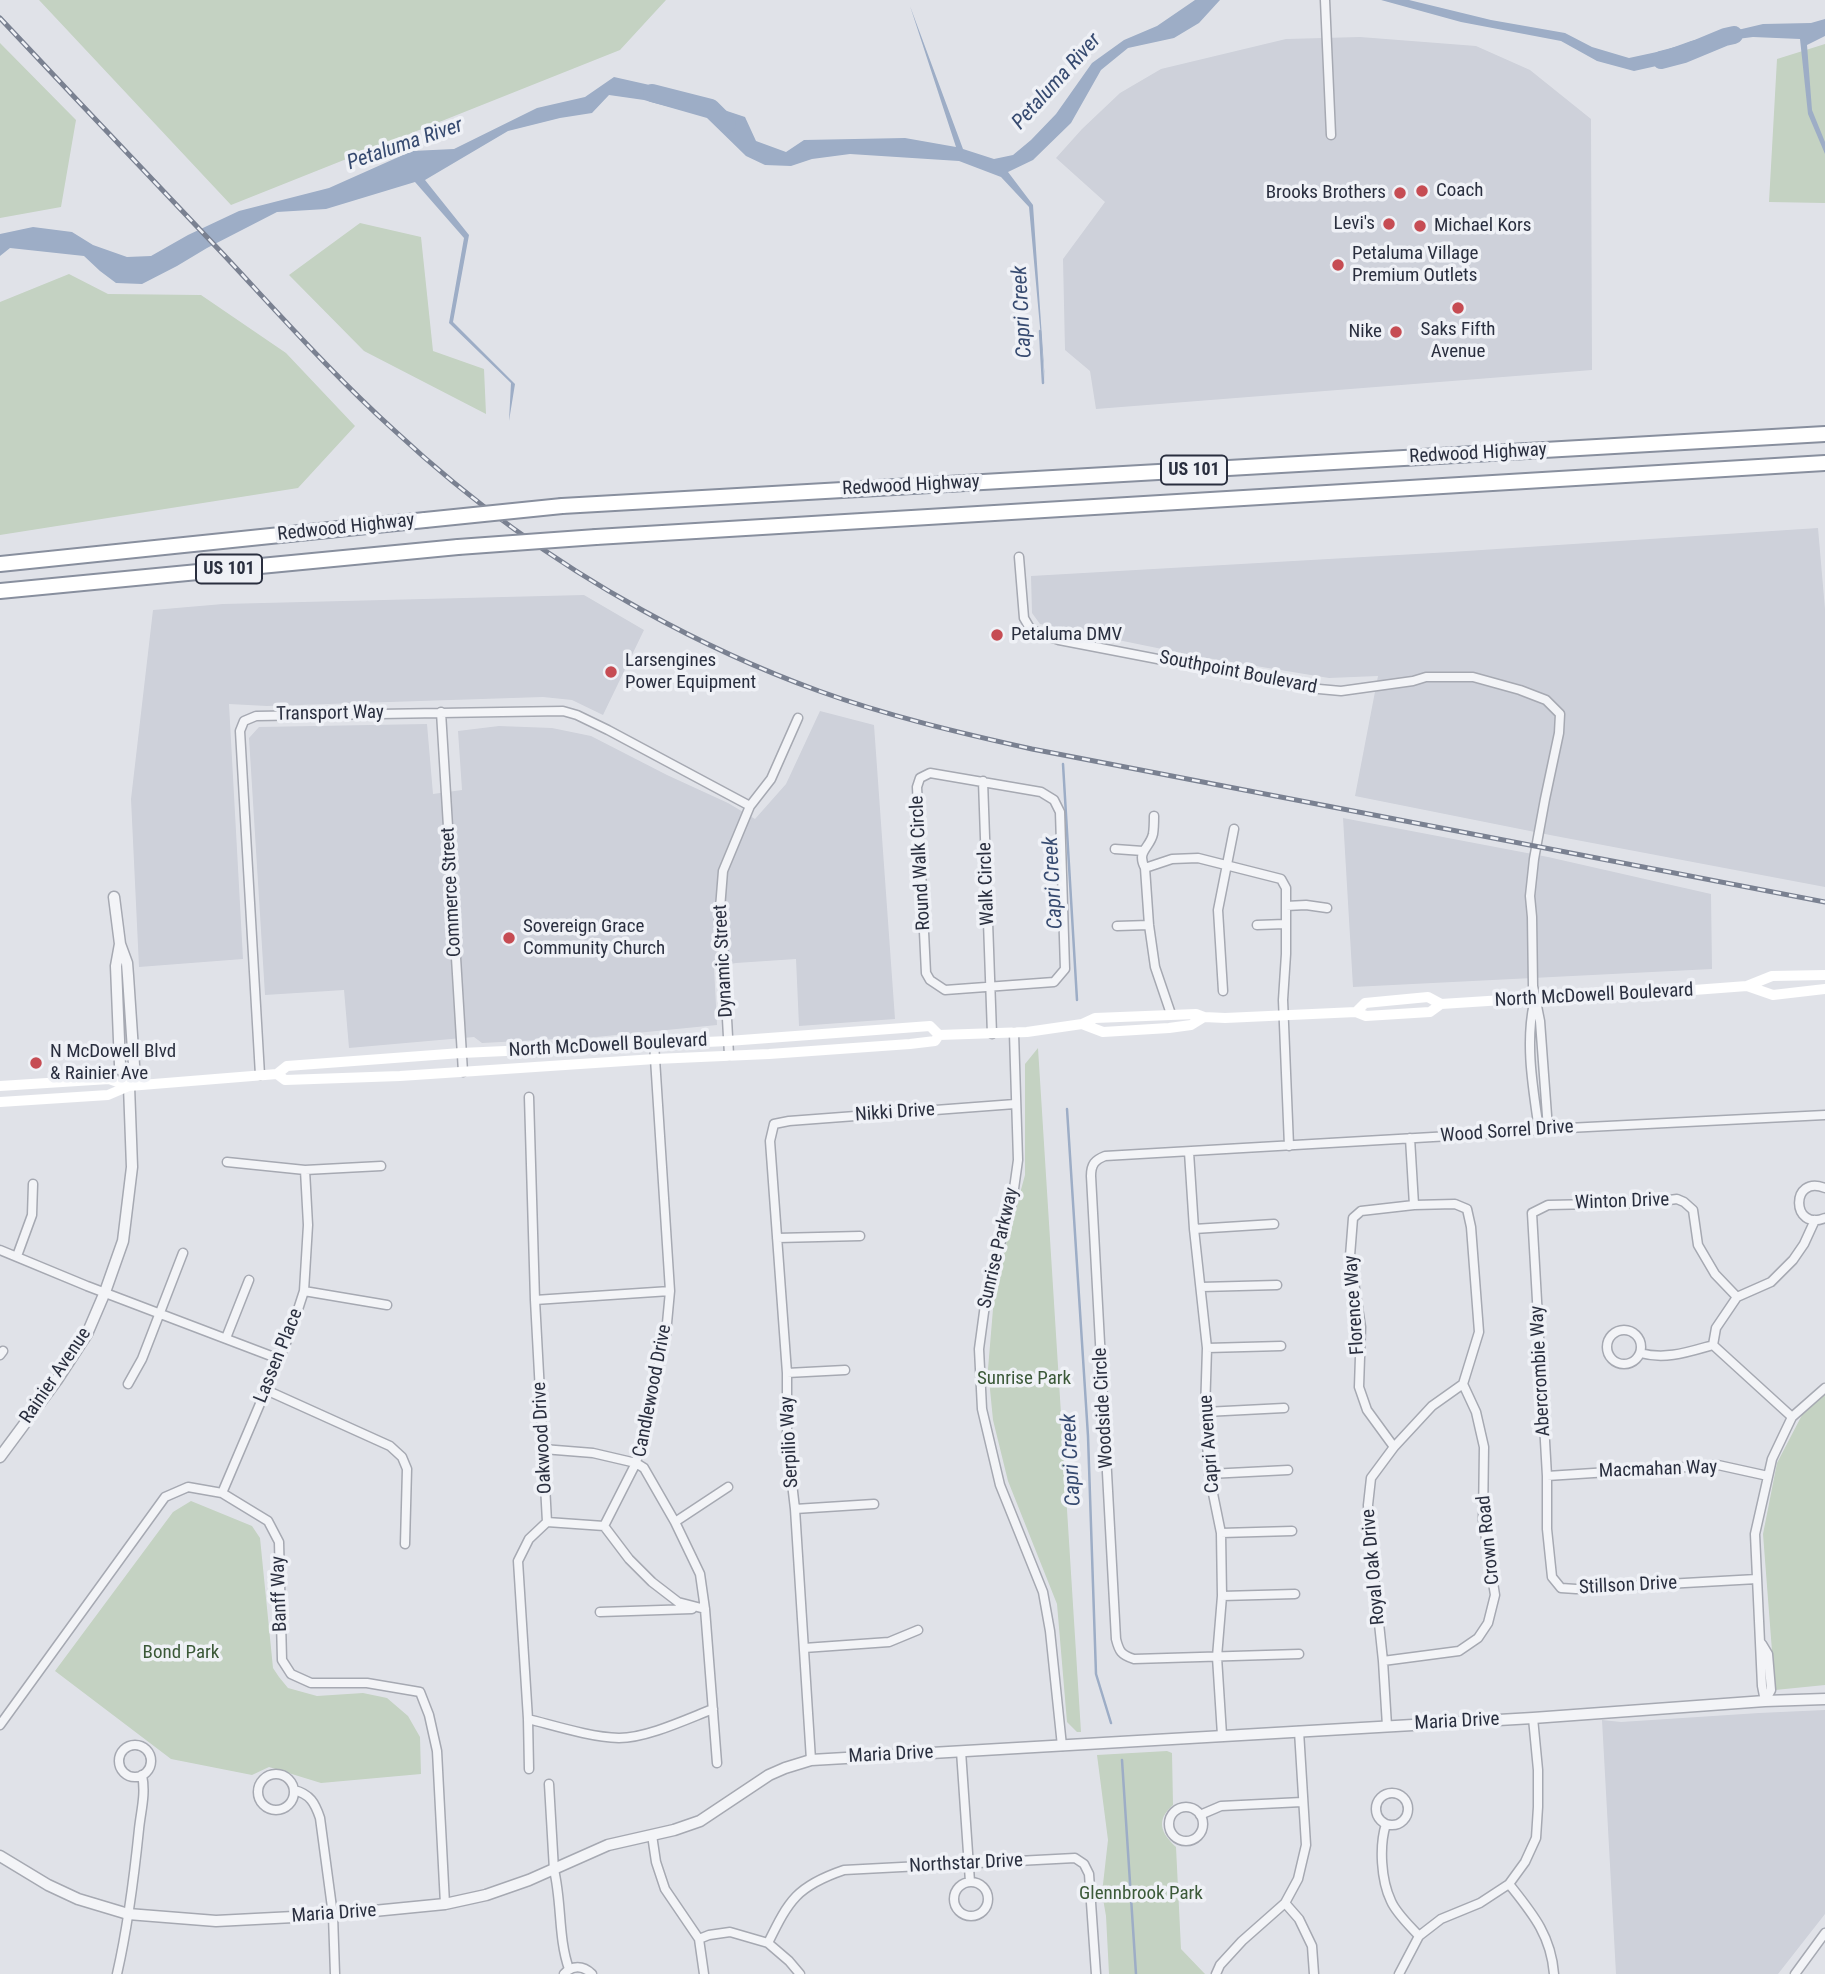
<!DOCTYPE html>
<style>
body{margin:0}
canvas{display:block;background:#e0e2e8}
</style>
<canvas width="1825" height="1974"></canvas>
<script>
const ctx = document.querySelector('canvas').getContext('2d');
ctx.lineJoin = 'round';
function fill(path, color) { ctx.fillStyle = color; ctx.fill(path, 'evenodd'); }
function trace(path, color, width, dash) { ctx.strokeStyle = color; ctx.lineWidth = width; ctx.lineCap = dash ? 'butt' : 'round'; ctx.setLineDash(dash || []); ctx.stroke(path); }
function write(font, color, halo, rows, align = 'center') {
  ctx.font = font + ' "Roboto Condensed",sans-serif'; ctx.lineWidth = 7; ctx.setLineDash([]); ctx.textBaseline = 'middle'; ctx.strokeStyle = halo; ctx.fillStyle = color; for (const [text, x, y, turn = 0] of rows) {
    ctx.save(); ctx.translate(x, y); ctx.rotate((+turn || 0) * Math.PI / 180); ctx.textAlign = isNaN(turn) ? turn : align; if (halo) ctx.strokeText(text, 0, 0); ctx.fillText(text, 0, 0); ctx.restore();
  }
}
fill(new Path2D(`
 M 1360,37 L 1476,46 L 1530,70 L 1591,119 L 1592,370 L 1096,409 L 1090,371 L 1065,350 L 1063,259 L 1105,202 L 1056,158 L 1082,129 L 1120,93 L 1161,69 L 1286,39 Z
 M 1818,528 L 1825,609 L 1825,887 L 1550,835 L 1355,796 L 1378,676 L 1329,678 L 1201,657 L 1040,624 L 1032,613 L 1031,576 L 1451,552 Z
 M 584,595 L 644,630 L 603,715 L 572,700 L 543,697 L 267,706 L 229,704 L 243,959 L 139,967 L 131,799 L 153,610 L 223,604 Z
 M 820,711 L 874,725 L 895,1019 L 799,1026 L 796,959 L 736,963 L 714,967 L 717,1025 L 596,1037 L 482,1043 L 474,1037 L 349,1048 L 344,990 L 265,995 L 249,738 L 259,727 L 427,724 L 433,794 L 462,790 L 458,731 L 499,726 L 552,728 L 591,736 L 667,775 L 728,803 L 755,819 L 786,784 Z
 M 1343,818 L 1548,857 L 1711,894 L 1712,969 L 1353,987 Z
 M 1825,1710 L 1825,1914 L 1778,1974 L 1616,1974 L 1602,1720 L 1621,1722 L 1759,1713 Z`), '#ced1da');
fill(new Path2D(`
 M 39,0 L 666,0 L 620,50 L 231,205 Z
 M 0,43 L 76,120 L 61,207 L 0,218 Z
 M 1825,44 L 1825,203 L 1769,202 L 1777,59 Z
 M 360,223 L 421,237 L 433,351 L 484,369 L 486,414 L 364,351 L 289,275 Z
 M 69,274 L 108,294 L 201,295 L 286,353 L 355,426 L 298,488 L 0,535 L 0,302 Z
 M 1038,1048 L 1081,1732 L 1077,1732 L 1067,1722 L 1057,1604 L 1008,1481 L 993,1420 L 988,1369 L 995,1285 L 1025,1175 L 1025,1064 Z
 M 1825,1394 L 1825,1685 L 1775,1690 L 1763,1534 L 1777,1463 L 1802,1415 Z
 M 191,1501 L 252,1526 L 260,1538 L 273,1668 L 279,1677 L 288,1688 L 317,1696 L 363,1693 L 387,1698 L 408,1716 L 420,1737 L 421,1774 L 321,1783 L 269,1767 L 252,1775 L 171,1759 L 55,1671 L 173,1512 Z
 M 1167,1751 L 1172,1753 L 1173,1805 C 1156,1820 1160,1832 1176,1847 L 1181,1949 L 1205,1974 L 1109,1974 L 1106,1916 L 1102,1893 L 1108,1840 L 1097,1755 Z`), '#c4d2c2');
fill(new Path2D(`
 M 1195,0 L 1220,0 L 1199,23 L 1174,38 L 1128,48 L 1101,70 L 1071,123 L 1033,160 L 1008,172 L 1033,205 L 1045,382 L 1029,207 L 1001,177 L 959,161 L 850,154 L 812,159 L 791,166 L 765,165 L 746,156 L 707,118 L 644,100 L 609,95 L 592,113 L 560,118 L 508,131 L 425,180 L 469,235 L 453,322 L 515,384 L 509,421 L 511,383 L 449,323 L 464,238 L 415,182 L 326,209 L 277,212 L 207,248 L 177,266 L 142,284 L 116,283 L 100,271 L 84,256 L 10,248 L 0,256 L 0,234 L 33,227 L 72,232 L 93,245 L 127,257 L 151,256 L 188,235 L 239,211 L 329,188 L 412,151 L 454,149 L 537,108 L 585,97 L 614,77 L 654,86 L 688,106 L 721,109 L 745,117 L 756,141 L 786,152 L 804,140 L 905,138 L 956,147 L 910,6 L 963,149 L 994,159 L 1013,155 L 1031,140 L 1056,114 L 1092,63 L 1124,40 L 1157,26 Z
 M 1381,0 L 1409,0 L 1491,20 L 1565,33 L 1592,47 L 1629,58 L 1666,50 L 1691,41 L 1763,24 L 1811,23 L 1825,19 L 1825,36 L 1807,45 L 1812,110 L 1825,142 L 1825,154 L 1808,114 L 1800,39 L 1753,37 L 1698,44 L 1670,63 L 1634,71 L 1597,61 L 1561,41 L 1461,22 Z`), '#9dadc6');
trace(new Path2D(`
 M 1040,331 L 1043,383
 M 1063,764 L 1077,1000
 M 1067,1109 L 1088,1436 L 1096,1674 L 1111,1723
 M 1122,1760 L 1136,1974`), '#9dadc6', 2.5);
trace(new Path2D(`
 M 1661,60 L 1684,54 L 1725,37 L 1734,35
 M 652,93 L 711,108 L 727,124`), '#9dadc6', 18);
const minor = new Path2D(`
 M 1325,0 L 1331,135
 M 1019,557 L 1024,618 L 1031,630 L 1059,640 L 1308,688 L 1341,691 L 1413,681 L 1426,677 L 1473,677 L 1520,690 L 1546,700 L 1560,714 L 1559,733 L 1545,799 L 1534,859 L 1530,896 L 1532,917 L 1533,986 L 1540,1021 L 1548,1129
 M 441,712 L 463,1072
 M 930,773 L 1041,792 L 1054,800 L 1060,812 L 1065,969 L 1054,982 L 945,990 L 930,980 L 926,973 L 917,787 L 920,778 Z
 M 983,781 L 992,1034
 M 1154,816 C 1154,821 1154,828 1153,834 C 1150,848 1136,851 1145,868 L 1149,925 L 1155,967 L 1171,1014
 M 1115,849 L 1143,851
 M 1145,868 L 1172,859 L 1198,858 L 1281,879 L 1286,888 L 1286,954 L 1283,1000 L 1289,1146
 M 1286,906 L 1306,905 L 1327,908
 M 1257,925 L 1285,924
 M 1117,926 L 1149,925
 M 1223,991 L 1218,910 L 1234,829
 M 1534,1003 C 1525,1044 1533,1088 1539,1130
 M 1014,1033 L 1018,1160 L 1012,1203 L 987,1290 L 979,1349 L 982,1409 L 1000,1485 L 1043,1592 L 1050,1631 L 1062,1746
 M 654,1043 L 670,1291 L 666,1334 L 636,1463 L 644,1468 L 675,1522 L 700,1574 L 705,1609 L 717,1763
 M 729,1055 L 723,946 L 719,921 L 723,871 L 750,806 L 771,779 L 798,718
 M 260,1075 L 240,731 L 244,721 L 256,716 L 563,711 L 577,715 L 608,730 L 750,806
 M 1410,1138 L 1414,1205
 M 1189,1152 L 1194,1229 L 1207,1348 L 1205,1412 L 1209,1474 L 1221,1533 L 1222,1596 L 1217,1657 L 1222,1735
 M 227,1162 L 305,1170 L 381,1166
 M 1825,1188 C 1790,1174 1791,1232 1825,1218
 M 1194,1229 L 1274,1224
 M 777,1238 L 860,1236
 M 0,1250 L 87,1286 L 279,1359
 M 17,1256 L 32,1215 L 33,1184
 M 1201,1287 L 1277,1285
 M 304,1291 L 387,1305
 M 1737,1297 L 1715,1274 L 1698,1245 L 1693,1210 L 1684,1202 L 1677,1199 L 1645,1203 L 1548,1205 L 1532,1213 L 1547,1476 L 1547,1529 L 1552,1577 L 1561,1588 L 1576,1589 L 1757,1579
 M 535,1300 L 670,1291
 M1607 1347a17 17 0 1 1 34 0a17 17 0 1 1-34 0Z
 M 226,1338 L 249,1280
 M 1713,1345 L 1716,1328 L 1737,1297 L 1771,1282 L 1793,1260 L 1804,1244 L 1815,1220
 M 1713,1345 L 1792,1417
 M 1207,1348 L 1281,1346
 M 1640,1353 C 1666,1360 1688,1352 1713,1345
 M 0,1355 L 3,1351
 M 787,1373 L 845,1370
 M 128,1384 L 142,1359 L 183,1253
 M 266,1390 L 390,1446 L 402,1457 L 407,1469 L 405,1544
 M 1205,1412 L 1284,1408
 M 543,1449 L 593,1453 L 636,1463 L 604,1526
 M 1209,1474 L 1288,1470
 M 1547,1476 L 1718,1465 L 1768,1476
 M 222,1493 L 291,1331 L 304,1291 L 308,1225 L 305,1170
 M 795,1509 L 874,1504
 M 547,1522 L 604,1526 L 629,1559 L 652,1582 L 678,1602 L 705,1609
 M 675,1522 L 728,1487
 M 1221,1533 L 1292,1531
 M 1222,1596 L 1295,1594
 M 600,1612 L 692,1609
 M 1762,1644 L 1768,1654 L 1771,1690 L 1765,1701
 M 804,1648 L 889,1642 L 918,1630
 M 1299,1654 L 1134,1659 C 1121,1655 1119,1651 1116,1639 L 1091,1176 C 1091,1164 1095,1160 1105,1156 L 1519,1132 L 1548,1129 L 1825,1115
 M 1383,1661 L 1459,1651 L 1478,1638 L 1488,1623 L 1495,1595 L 1483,1520 L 1484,1447 L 1476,1412 L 1463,1384
 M 1765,1701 L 1762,1686 L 1755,1534 L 1772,1459 L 1792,1417 L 1825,1388
 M 528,1719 C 556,1726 590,1737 619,1738 C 647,1738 687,1719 713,1709
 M 0,1725 L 165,1497 L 188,1487 L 222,1493 L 268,1521 L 279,1542 L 282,1660 L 291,1674 L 311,1683 L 367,1683 L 420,1692 L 429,1715 L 437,1751 L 445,1904
 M 1387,1726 L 1383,1661 L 1369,1529 L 1368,1505 L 1371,1478 L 1394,1447 L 1432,1406 L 1463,1384 L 1479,1332 L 1471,1227 L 1467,1209 L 1455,1204 L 1414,1205 L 1361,1211 L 1353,1218 L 1350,1256 L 1361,1327 L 1359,1387 L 1367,1410 L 1394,1447
 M119 1761a16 16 0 1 1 32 0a16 16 0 1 1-32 0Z
 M 961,1751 L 970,1882
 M 811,1760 L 795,1509 L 787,1440 L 787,1373 L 770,1141 L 774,1124 L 789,1121 L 1015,1104
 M 529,1769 L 528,1719 L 518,1561 L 529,1539 L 547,1522 L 535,1300 L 529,1097
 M258 1792a18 18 0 1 1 36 0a18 18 0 1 1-36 0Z
 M 549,1784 L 554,1870 C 562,1903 558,1938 569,1969
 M 294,1790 C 310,1794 315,1803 320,1818 L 333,1915 L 335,1974
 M1376 1809a16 16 0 1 1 32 0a16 16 0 1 1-32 0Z
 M1169 1824a17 17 0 1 1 34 0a17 17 0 1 1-34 0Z
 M 1200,1815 L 1221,1806 L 1302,1802
 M 1386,1824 C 1379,1846 1381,1880 1391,1901 C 1396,1913 1410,1926 1419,1936
 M 652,1835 L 656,1862 L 665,1889 L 699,1939 L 704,1974
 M954 1899a17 17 0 1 1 34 0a17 17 0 1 1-34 0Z
 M 1509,1884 C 1532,1913 1551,1935 1554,1974
 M 1285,1903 L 1299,1919 L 1312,1946 L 1314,1974
 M 699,1939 L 709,1935 L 730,1932 L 768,1943 L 789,1961 L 800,1974
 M 768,1943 C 789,1900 797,1886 844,1870 L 1075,1858 L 1084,1864 L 1089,1874 L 1096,1974
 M 117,1974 C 128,1926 134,1878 139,1829 C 141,1810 146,1794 142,1775
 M 564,1974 C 572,1965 583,1965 592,1974
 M 1216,1974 L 1220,1965 L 1242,1941 L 1285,1903 L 1298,1879 L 1306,1845 L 1299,1731
 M 1399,1974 L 1419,1936 L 1441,1919 L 1480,1903 L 1509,1884 L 1525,1862 L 1536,1838 L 1538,1807 L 1538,1770 L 1533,1718
 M 1795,1974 L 1825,1933`);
const tertiary = new Path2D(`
 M 114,897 L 120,944 L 127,963 L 128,976 L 134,1065 L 129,1086
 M 0,1457 L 57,1380 L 87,1334 L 105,1292 L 123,1241 L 132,1167 L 129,1086 L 120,1065 L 116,966 L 120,944
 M 0,1856 L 48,1885 L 78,1899 L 128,1914 L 216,1921 L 333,1915 L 445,1904 L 486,1895 L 529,1880 L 608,1845 L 674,1830 L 700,1821 L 769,1775 L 785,1768 L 811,1760 L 1533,1718 L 1765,1701 L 1825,1699`);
const motorway = new Path2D(`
 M 562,506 L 1825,434
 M 596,537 L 1825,463
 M 0,564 L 425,520
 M 0,591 L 458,547`);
trace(minor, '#a6a9b2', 11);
trace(tertiary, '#a6a9b2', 13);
trace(motorway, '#888f9e', 18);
trace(minor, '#f3f4f7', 8);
trace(tertiary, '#f3f4f7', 10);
trace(new Path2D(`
 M 1747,986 L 1773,995 L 1825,989
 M 1356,1012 L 1365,1003 L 1428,997 L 1441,1004 L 1519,999 L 1548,1001 L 1747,986 L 1772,976 L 1825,975
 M 1082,1024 L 1103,1032 L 1169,1028 L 1191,1025 L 1204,1017
 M 277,1074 L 285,1080 L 400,1076 L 655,1059 L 769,1054 L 910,1044 L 935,1041 L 939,1035 L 1027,1032 L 1082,1024 L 1095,1018 L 1196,1014 L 1204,1017 L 1225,1018 L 1356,1012 L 1366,1016 L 1430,1012 L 1441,1004
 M 0,1086 L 109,1079 L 129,1086
 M 0,1102 L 108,1095 L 129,1086 L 277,1074 L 287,1066 L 461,1053 L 728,1041 L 930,1026 L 939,1035`), '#fff', 10);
trace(motorway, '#fff', 14);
const rail = new Path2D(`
 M 0,18 C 74,97 148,175 223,254 C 279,314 334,376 395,431 C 469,500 553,561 642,610 C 698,641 758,669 819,691 C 888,716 960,733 1032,749 L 1825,902`);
trace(rail, '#7a8191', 5);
trace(rail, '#eff1f6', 2.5, [8]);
const motorwayBridge = new Path2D(`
 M 425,520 L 562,506
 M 458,547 L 596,537`);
trace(motorwayBridge, '#888f9e', 18, []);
trace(motorwayBridge, '#fff', 14);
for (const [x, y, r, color] of [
 [1422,191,7,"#c64c53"],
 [1400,193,7,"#c64c53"],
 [1389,224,7,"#c64c53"],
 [1420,226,7,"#c64c53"],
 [1338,265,7,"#c64c53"],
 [1458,308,7,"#c64c53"],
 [1396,332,7,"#c64c53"],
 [997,635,7,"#c64c53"],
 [611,672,7,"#c64c53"],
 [509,938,7,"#c64c53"],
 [36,1063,7,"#c64c53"]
]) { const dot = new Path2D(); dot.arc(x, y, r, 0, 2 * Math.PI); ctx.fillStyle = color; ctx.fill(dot); trace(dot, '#eff1f6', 2.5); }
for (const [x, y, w] of [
 [1194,470,66],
 [229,569,66]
]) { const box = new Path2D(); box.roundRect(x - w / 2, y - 14.5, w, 29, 5); ctx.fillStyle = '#eff1f6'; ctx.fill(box); trace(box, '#2a2f3f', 2); }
write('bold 18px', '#2a2f3f', null, [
 ["US 101",1194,470],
 ["US 101",229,569]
]);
write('19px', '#2a2f3f', '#eff1f6', [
 ["Coach",1436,191],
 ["Brooks Brothers",1386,193,"right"],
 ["Levi's",1375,224,"right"],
 ["Michael Kors",1434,226],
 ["Petaluma Village",1352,254],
 ["Premium Outlets",1352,276],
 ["Saks Fifth",1458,330,"center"],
 ["Avenue",1458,352,"center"],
 ["Nike",1382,332,"right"],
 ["Petaluma DMV",1011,635],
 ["Larsengines",625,661],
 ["Power Equipment",625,683],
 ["Sovereign Grace",523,927],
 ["Community Church",523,949],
 ["N McDowell Blvd",50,1052],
 ["& Rainier Ave",50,1074]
], 'left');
write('19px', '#2a2f3f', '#eff1f6', [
 ["Redwood Highway",1478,454,-3],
 ["Redwood Highway",911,486,-3],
 ["Redwood Highway",346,528,-6],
 ["Southpoint Boulevard",1238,673,11],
 ["Transport Way",330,714,-1],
 ["Round Walk Circle",921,863,-93],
 ["Walk Circle",987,884,-92],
 ["Commerce Street",452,892,-93],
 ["Dynamic Street",724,961,-93],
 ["North McDowell Boulevard",1594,996,-3],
 ["North McDowell Boulevard",608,1046,-3],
 ["Nikki Drive",895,1113,-4],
 ["Wood Sorrel Drive",1507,1132,-4],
 ["Winton Drive",1622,1202,-2],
 ["Sunrise Parkway",999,1248,-77],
 ["Florence Way",1355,1305,-94],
 ["Lassen Place",279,1356,-68],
 ["Abercrombie Way",1541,1371,-93],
 ["Rainier Avenue",56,1376,-56],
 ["Candlewood Drive",653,1391,-79],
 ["Woodside Circle",1104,1408,-93],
 ["Oakwood Drive",543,1438,-93],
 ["Serpilio Way",790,1442,-93],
 ["Capri Avenue",1210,1444,-94],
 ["Macmahan Way",1658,1470,-2],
 ["Crown Road",1489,1540,-96],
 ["Royal Oak Drive",1374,1567,-95],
 ["Stillson Drive",1628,1586,-3],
 ["Banff Way",280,1594,-92],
 ["Maria Drive",1457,1722,-3],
 ["Maria Drive",891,1755,-3],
 ["Northstar Drive",966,1864,-3],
 ["Maria Drive",334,1914,-4]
]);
write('19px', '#3b5938', '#eff1f6', [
 ["Sunrise Park",1024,1379],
 ["Bond Park",181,1653],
 ["Glennbrook Park",1141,1894]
]);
write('italic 21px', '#364a70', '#eff1f6', [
 ["Petaluma River",1057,82,-48],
 ["Petaluma River",405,145,-19],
 ["Capri Creek",1023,312,-93],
 ["Capri Creek",1054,883,-93],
 ["Capri Creek",1072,1460,-93]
]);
</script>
